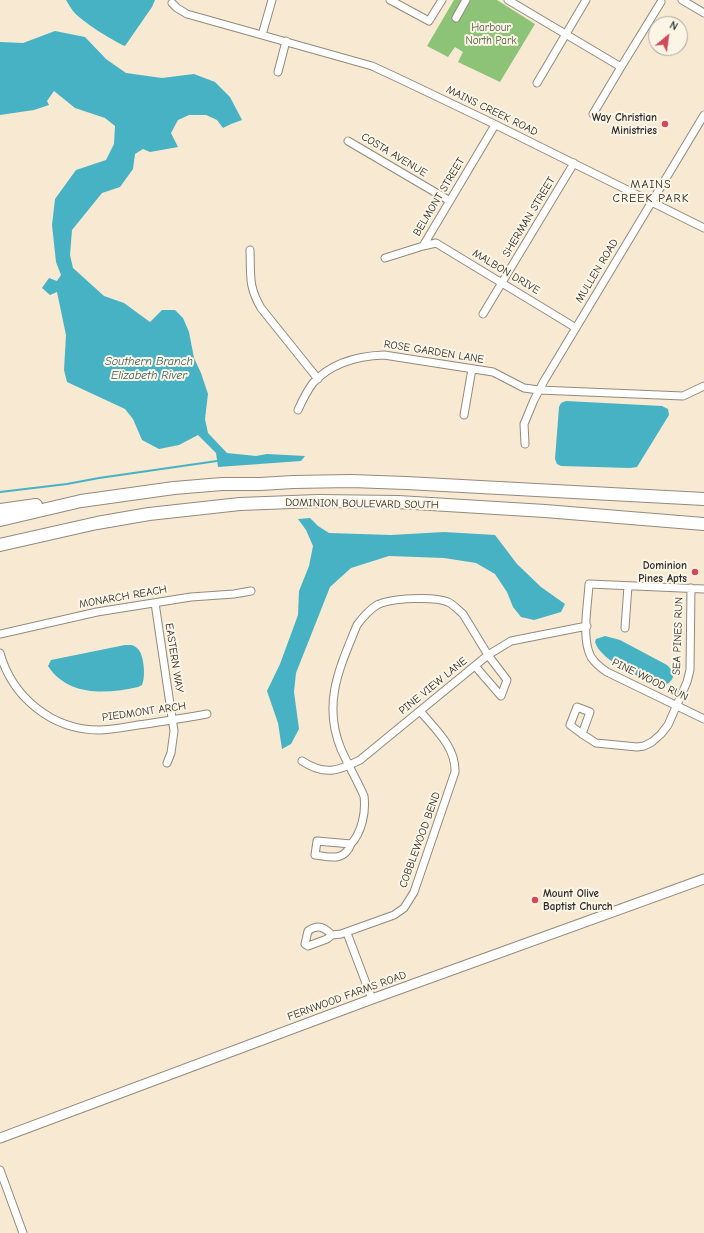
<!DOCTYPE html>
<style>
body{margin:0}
#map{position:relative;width:704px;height:1233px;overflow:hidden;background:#f8e9d2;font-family:"Comic Neue",sans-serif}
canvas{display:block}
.north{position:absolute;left:648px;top:16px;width:40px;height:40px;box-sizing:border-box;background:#fcf5e5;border:1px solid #a8a49b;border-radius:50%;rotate:29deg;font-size:11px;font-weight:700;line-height:16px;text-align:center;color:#2b2b2b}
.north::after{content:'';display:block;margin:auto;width:14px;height:18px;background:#d1495b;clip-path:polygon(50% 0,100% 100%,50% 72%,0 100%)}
</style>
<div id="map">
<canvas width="704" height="1233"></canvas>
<div class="north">N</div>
</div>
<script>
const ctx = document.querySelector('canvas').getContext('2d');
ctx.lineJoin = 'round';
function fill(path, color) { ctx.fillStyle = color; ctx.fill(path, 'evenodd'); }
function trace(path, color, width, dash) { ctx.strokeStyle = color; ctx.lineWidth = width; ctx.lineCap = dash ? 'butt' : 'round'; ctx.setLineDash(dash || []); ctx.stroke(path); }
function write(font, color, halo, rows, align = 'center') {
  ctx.font = font + ' "Comic Neue",sans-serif'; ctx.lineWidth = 4; ctx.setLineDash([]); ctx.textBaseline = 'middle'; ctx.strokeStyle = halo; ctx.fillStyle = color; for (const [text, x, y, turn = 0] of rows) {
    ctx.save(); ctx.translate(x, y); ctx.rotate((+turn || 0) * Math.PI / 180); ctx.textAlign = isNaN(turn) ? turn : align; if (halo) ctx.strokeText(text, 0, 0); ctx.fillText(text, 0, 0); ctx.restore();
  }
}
fill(new Path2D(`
 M 454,0 L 497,0 L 535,24 L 500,82 L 458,62 L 463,52 L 455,47 L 448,57 L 427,46 Z`), '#8cc377');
fill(new Path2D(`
 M 66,0 L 155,0 L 152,7 L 125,46 C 113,41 81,21 73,11 C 70,7 68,3 66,0 Z
 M 55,31 L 85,37 L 106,59 L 126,73 L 162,78 L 194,74 L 215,82 L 230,97 L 242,120 L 231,124 L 223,128 L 217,120 L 206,115 L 189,115 L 178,120 L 171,133 L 178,147 L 150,152 L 143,149 L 135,154 L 133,169 L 120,187 L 102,193 L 72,230 L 70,255 L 73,268 L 104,296 L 124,303 L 150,322 L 162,310 L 175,310 L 183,318 L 189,332 L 194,358 L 201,373 L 208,394 L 205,419 L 208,433 L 227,453 L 256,456 L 267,454 L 305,456 L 301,461 L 218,467 L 216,453 L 198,435 L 179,445 L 159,449 L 142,440 L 133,419 L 125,409 L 67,382 L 64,370 L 66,335 L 57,292 L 50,295 L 42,288 L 49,278 L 57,281 L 61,275 L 56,262 L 52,225 L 55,199 L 76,170 L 106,160 L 114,144 L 115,126 L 105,118 L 75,108 L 54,91 L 47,101 L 49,105 L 34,110 L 0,115 L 0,42 L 23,43 Z
 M 566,401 L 662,406 L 668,409 L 669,415 L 637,467 L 630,468 L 561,466 L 557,464 L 555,459 L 559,407 L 561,403 Z
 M 310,518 L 318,526 L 329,533 L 391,535 L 444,532 L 495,535 L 517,564 L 541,587 L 565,604 L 561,612 L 534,620 L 521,617 L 513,607 L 507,592 L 495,574 L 476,563 L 444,558 L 389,556 L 351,568 L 330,587 L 296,673 L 294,692 L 299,729 L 291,744 L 282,749 L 278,723 L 267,691 L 280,664 L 298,615 L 299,591 L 309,566 L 313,546 L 306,530 L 298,519 Z
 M 605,636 L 620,640 L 667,665 C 675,673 676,678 666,685 C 648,683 600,661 595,642 L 596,639 Z
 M 125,645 C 129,645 133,644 137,648 C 144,653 146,677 142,685 L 138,687 C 108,694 68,697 48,666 L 51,660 Z`), '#46b2c4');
trace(new Path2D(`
 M 0,492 L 67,484 L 99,478 L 217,461`), '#46b2c4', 2);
const street = new Path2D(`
 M 390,0 L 429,21 L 442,0
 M 508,0 L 621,67 L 661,2
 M 682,0 L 704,13
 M 172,3 L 177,8 L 187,14 L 372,66 L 400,79 L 490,122 L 704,228
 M 456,18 L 466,0
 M 262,35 L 272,0
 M 278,72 L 286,41
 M 537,83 L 586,0
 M 593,114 L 621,67
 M 348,141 L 450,201
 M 423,246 L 436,243 L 576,328
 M 250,250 C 251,275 248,286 261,308 L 318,379
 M 385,258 L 423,246 L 495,125
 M 483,314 L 574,163
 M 298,410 C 302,401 307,391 313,383 C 331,363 358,356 384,355 L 493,372 L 524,388 L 539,390 L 683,396 L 704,386
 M 464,415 L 472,369
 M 525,444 L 524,424 L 534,400 L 544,381 L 704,115
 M 704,589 L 589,584 C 588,605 581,638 591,657 C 595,663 601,668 607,672 L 704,719
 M 155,603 L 174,731 L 171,753 L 167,763
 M 625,628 L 628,586
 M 0,634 L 97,612 L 191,597 L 234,594 L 251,591
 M 0,653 C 12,697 52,730 99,730 C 112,730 125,727 138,725 C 161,722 184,718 207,714
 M 582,734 L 570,725 L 577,707 L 590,712 L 582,734 L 596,743 L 637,747 L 644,746 L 652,742 L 661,734 L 668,725 L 687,682 L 690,670 L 691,588
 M 302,761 C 325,776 338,771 360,760 L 488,655 L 511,641 L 587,626
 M 351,844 C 344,862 330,857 315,855 L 317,841 L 351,844 C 362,832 366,812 364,796 C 357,780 348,765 341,749 C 322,703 340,667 357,625 C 363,617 369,610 377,605 C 391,598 434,596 448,602 C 454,605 458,610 463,614 L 488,655 L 507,680 L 501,696 L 475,666
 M 347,933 L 372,999
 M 332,935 L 327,939 L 308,946 L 305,944 L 308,931 C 318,924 324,927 332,935 L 341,934 L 394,915 L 404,908 L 414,892 L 455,772 C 456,747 435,729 420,711
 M 0,1170 L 23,1233`);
const secondary = new Path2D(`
 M 0,1138 L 372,999 L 704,879`);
const highway = new Path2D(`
 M 0,510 L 36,505
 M 0,520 L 81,501 L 174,488 L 222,484 L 260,484 L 293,482 L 351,481 L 406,483 L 704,499
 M 0,545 L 97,523 L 149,514 L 240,504 L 318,501 L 398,502 L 545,511 L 704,524`);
trace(street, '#928a7e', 9);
trace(secondary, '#928a7e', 11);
trace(highway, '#928a7e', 14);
trace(street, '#fff', 7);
trace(secondary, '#fff', 9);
trace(highway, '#fff', 12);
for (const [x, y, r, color] of [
 [665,124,4,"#d1495b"],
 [695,572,4,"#d1495b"],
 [535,900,4,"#d1495b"]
]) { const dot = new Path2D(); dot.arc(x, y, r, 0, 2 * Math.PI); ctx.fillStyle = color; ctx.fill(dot); trace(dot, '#fcf5e5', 1.5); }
write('11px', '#485942', '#fcf5e5', [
 ["Harbour",491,28],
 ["North Park",491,41]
]);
write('11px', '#2b2b2b', '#fcf5e5', [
 ["MAINS CREEK ROAD",492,111,26],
 ["COSTA AVENUE",394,155,31],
 ["BELMONT STREET",439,197,-59],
 ["SHERMAN STREET",529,217,-59],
 ["MULLEN ROAD",597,271,-59],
 ["MALBON DRIVE",506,272,31],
 ["ROSE GARDEN LANE",434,352,9],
 ["DOMINION BOULEVARD SOUTH",362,504,1],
 ["MONARCH REACH",123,597,-10],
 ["SEA PINES RUN",678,636,-88],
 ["EASTERN WAY",174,658,81],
 ["PINE WOOD RUN",650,680,26],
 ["PINE VIEW LANE",433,686,-39],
 ["PIEDMONT ARCH",144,712,-8],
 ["COBBLEWOOD BEND",420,840,-70],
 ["FERNWOOD FARMS ROAD",347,996,-20]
]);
write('bold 11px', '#2b2b2b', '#fcf5e5', [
 ["Way Christian",657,118],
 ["Ministries",657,131],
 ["Dominion",687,566],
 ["Pines Apts",687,579],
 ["Mount Olive",543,894,"left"],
 ["Baptist Church",543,907,"left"]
], 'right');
ctx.letterSpacing = '1px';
write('12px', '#2b2b2b', '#fcf5e5', [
 ["MAINS",651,185],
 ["CREEK PARK",651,199]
]);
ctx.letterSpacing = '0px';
write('italic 12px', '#345a61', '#fcf5e5', [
 ["Southern Branch",149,362],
 ["Elizabeth River",149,376]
]);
</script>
